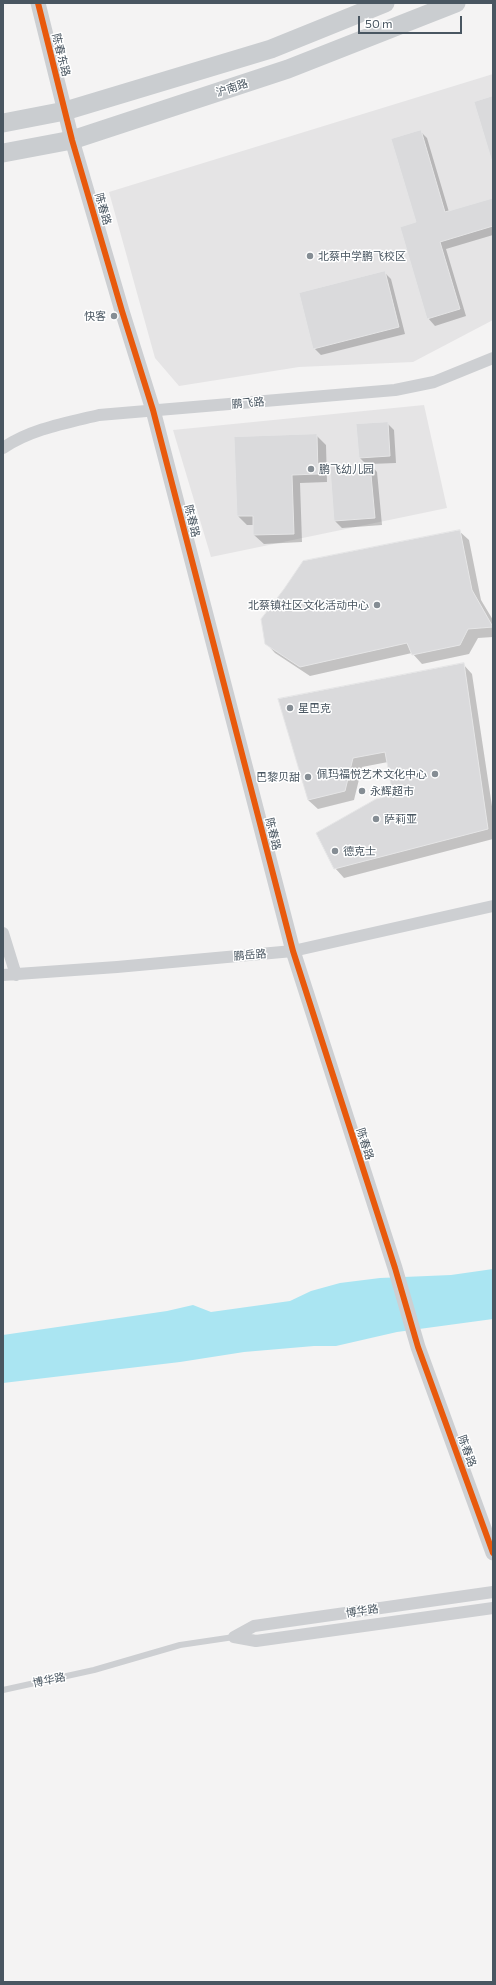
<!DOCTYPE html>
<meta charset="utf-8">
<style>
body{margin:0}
#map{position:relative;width:496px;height:1985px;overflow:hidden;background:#f4f3f3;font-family:Commissioner,sans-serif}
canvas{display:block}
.frame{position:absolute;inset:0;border:4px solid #495661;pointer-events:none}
.scale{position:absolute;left:358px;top:16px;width:104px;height:18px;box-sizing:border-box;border:2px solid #495661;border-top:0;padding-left:5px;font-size:12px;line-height:14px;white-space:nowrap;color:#495661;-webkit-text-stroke:3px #fff;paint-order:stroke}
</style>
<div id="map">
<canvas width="496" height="1985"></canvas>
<div class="frame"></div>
<div class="scale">50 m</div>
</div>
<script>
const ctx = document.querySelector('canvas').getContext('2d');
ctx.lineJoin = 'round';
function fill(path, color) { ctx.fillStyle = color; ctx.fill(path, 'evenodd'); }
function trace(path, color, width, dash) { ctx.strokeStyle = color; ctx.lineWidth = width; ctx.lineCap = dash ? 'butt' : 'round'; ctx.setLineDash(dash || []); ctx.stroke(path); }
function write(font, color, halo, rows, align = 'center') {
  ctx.font = font + ' Commissioner,"Noto Sans SC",sans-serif'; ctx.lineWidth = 3; ctx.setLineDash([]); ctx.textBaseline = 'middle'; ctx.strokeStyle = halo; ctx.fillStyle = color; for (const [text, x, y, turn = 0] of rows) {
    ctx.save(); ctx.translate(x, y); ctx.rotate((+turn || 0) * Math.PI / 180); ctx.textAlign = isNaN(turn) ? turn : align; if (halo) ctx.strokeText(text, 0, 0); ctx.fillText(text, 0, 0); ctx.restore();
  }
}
fill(new Path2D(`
 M 493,74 L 493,320 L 413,362 L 299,367 L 179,386 L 155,358 L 109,192 Z
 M 424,405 L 447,508 L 211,557 L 173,430 Z`), '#e5e4e5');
fill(new Path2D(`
 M 493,1269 L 493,1319 L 397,1332 L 336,1346 L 314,1346 L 244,1352 L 180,1362 L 3,1383 L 3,1335 L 167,1311 L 193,1305 L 211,1312 L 290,1301 L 311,1291 L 340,1283 L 380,1278 L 451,1275 Z`), '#aae5f2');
fill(new Path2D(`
 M 420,131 L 427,138 L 449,212 L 493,199 L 493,235 L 446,249 L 466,316 L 435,326 L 428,318 L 417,223 Z
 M 384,272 L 391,279 L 405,334 L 321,355 L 314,348 Z
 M 387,423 L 394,430 L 396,463 L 370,464 L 377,472 L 382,525 L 342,528 L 335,521 L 331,468 L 367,465 L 360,458 Z
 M 316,435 L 326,445 L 327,482 L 300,483 L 302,542 L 264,544 L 254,535 L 254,525 L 247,525 L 238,516 Z
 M 459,531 L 469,540 L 481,600 L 493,620 L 493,637 L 478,638 L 469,654 L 422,664 L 412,653 L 310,676 L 275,653 L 266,643 Z
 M 463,664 L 472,674 L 493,813 L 493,839 L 344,878 L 335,868 L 394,795 L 388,762 L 362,767 L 354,800 L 318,809 L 308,800 L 279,700 Z`), '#0003');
const building = new Path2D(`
 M 493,96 L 493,165 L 474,102 Z
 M 421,130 L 445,212 L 493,198 L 493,226 L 440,242 L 460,309 L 427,319 L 400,227 L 416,222 L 391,139 Z
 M 385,271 L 399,327 L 313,349 L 299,293 Z
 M 388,422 L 390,456 L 359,458 L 356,424 Z
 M 317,434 L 318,474 L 292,475 L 294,534 L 253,535 L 253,516 L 237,516 L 234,437 Z
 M 370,464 L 375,518 L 334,521 L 330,467 Z
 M 460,530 L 472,590 L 493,627 L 468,629 L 460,645 L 412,655 L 407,643 L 300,667 L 265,644 L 261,619 L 284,589 L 303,561 Z
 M 464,663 L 488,829 L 334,869 L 316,833 L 376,799 L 393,795 L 385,752 L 353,758 L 345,791 L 308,800 L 278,699 Z`);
fill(building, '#dadadc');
trace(building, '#e5e5e6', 1);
trace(new Path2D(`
 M 3,1690 L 94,1670 L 180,1645 L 234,1637`), '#cdcfd2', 6);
trace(new Path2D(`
 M 3,448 C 31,429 66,423 99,415 L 395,390 L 434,382 L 493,358
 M 3,933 L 16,975
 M 3,975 L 117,967 L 293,951 L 493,906
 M 234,1637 L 254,1626 L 493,1592
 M 234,1637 L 256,1641 L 493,1608`), '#cdcfd2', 12);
trace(new Path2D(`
 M 38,3 L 72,140 L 122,311 L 153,410 L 293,951 L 395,1268 L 418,1347 L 493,1553`), '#cdcfd2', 15);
trace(new Path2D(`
 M 3,123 L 65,111 L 271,49 L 385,3
 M 3,153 L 72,140 L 288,69 L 456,3`), '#cacdd0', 19);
trace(new Path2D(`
 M 38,3 L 72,140 L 122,311 L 153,410 L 293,951 L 395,1268 L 418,1347 L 493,1553`), '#e8590c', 6);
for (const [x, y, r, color] of [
 [310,256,4,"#858d94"],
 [114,316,4,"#858d94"],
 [311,469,4,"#858d94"],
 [377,605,4,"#858d94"],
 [290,708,4,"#858d94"],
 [435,774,4,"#858d94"],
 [308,777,4,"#858d94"],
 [362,791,4,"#858d94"],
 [376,819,4,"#858d94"],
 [335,851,4,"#858d94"]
]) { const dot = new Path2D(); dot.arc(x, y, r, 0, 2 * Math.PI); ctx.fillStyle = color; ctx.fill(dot); trace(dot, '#fff', 1.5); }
write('11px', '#495661', '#fff', [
 ["陈春东路",61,55,76],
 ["沪南路",232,88,-18],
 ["陈春路",103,209,74],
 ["鹏飞路",248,403,-5],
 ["陈春路",192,521,76],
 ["陈春路",273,834,76],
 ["鹏岳路",250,955,-5],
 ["陈春路",365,1144,72],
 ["陈春路",467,1451,70],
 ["博华路",362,1611,-8],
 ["博华路",49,1680,-12]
]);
write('11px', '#495661', '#fff', [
 ["北蔡中学鹏飞校区",318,256],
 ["快客",106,316,"right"],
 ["鹏飞幼儿园",319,469],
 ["北蔡镇社区文化活动中心",369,605,"right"],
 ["星巴克",298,708],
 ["佩玛福悦艺术文化中心",427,774,"right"],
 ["巴黎贝甜",300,777,"right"],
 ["永辉超市",370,791],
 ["萨莉亚",384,819],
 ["德克士",343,851]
], 'left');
</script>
